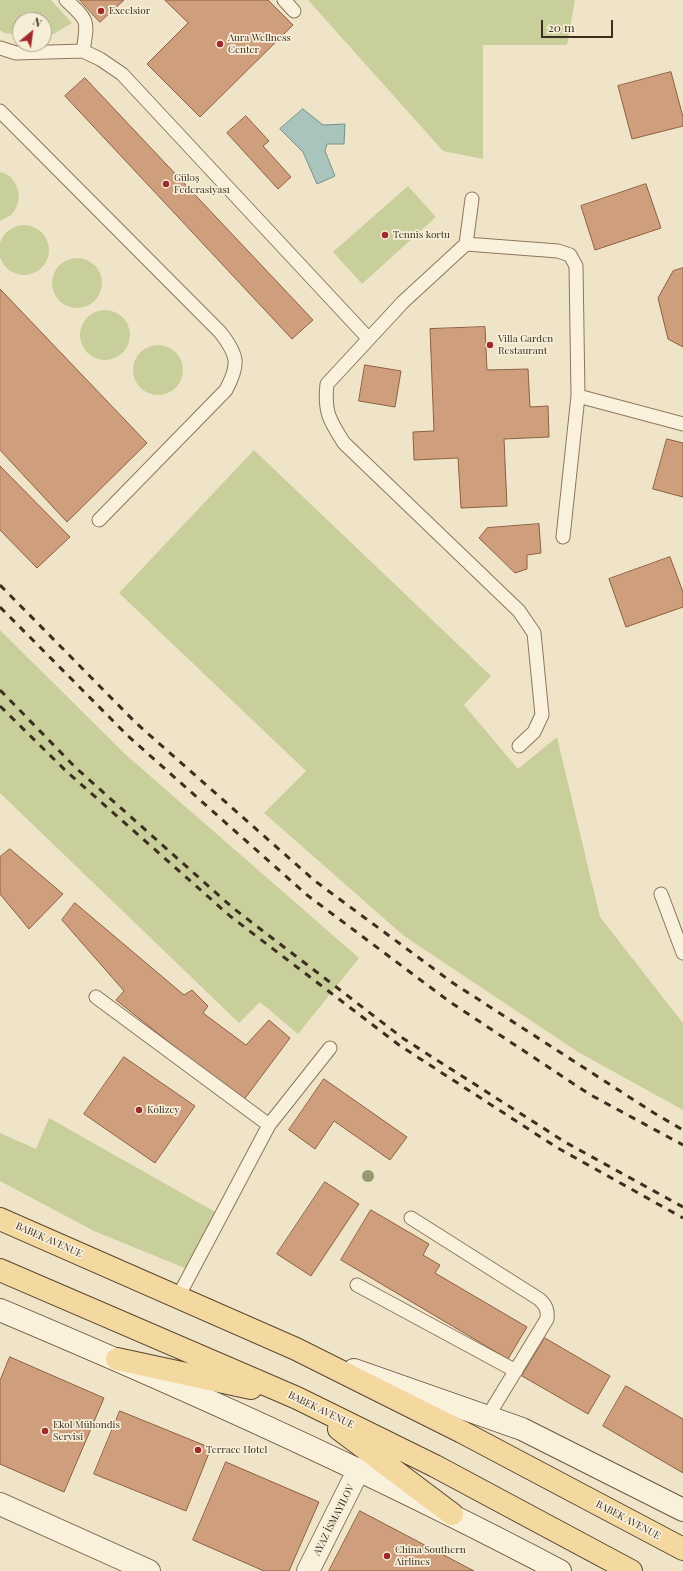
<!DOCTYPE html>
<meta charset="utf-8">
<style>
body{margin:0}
#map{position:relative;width:683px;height:1571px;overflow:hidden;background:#f0e4c8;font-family:"Playfair Display",serif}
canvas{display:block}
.north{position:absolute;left:12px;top:12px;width:40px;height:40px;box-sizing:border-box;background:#f7eed8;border:1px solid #ada18e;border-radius:50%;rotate:29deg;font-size:11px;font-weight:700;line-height:16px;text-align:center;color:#3d2e20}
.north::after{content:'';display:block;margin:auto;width:14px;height:18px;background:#9e2a2b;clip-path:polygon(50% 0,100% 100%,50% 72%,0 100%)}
.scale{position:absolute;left:541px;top:20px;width:72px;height:18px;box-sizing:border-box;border:2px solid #3d2e20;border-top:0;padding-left:5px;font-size:12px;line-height:14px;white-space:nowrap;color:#3d2e20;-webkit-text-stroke:3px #f7eed8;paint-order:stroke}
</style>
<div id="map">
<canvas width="683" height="1571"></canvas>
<div class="north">N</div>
<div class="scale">20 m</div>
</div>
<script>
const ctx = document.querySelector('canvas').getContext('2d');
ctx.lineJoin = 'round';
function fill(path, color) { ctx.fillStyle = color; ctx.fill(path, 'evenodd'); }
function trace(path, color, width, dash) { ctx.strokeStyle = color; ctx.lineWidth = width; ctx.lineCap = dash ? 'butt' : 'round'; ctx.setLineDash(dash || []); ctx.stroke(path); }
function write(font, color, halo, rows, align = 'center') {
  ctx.font = font + ' "Playfair Display",serif'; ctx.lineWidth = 3.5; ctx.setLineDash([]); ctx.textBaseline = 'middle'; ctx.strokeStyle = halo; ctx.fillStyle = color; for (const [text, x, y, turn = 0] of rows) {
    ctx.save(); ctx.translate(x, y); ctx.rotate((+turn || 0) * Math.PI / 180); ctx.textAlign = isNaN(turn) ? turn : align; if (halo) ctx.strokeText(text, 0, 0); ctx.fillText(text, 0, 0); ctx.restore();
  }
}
fill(new Path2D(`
 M 0,0 L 51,0 L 72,23 L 45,39 L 44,20 L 20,20 L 20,35 L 4,33 L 0,30 Z
 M 308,0 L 575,0 L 567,45 L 483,45 L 483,159 L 443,151 Z
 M 0,172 C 19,176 25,201 11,215 C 8,217 3,219 0,221 Z
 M 408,186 L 436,217 L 362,284 L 333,252 Z
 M-1 250a25 25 0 1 1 50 0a25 25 0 1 1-50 0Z
 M52 283a25 25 0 1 1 50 0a25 25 0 1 1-50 0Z
 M80 335a25 25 0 1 1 50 0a25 25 0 1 1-50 0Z
 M133 370a25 25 0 1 1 50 0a25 25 0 1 1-50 0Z
 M 254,450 L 491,676 L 464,705 L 518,769 L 557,737 L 600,917 L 683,1023 L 683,1110 L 578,1052 L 404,936 L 264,813 L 306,771 L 119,593 Z
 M 0,630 L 125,754 L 359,958 L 298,1034 L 260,1002 L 239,1023 L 0,793 Z
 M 49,1118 L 217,1213 L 187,1269 L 94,1231 L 0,1181 L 0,1133 L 36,1149 Z`), '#c9cf9b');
const water = new Path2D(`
 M 303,109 L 323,125 L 345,124 L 344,144 L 327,144 L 325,151 L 335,176 L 317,184 L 303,152 L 280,129 Z`);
fill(water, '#a9c4bc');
trace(water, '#6f938a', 1);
const building = new Path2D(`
 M 80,0 L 124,0 L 100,22 Z
 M 165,0 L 268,0 L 293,25 L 200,117 L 147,64 L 188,23 Z
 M 671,72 L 683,117 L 683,126 L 632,139 L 618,86 Z
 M 85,78 L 313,320 L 292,339 L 65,96 Z
 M 246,116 L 269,141 L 263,146 L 291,177 L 278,189 L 227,133 Z
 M 646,184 L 661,228 L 595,250 L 581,206 Z
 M 683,268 L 683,347 L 668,339 L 658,298 L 673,271 Z
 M 0,289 L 147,443 L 67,522 L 0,450 Z
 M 485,327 L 487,370 L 528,369 L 530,407 L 548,406 L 549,437 L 504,439 L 507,506 L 461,508 L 458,458 L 414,460 L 413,432 L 434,431 L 430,329 Z
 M 365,365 L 401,371 L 395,407 L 359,401 Z
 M 667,439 L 683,443 L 683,497 L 653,489 Z
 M 0,466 L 70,537 L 37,568 L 0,530 Z
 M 539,524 L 541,553 L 527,555 L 527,569 L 515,573 L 479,538 L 487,528 Z
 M 670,557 L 683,592 L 683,607 L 626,627 L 609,579 Z
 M 10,849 L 63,894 L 29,929 L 0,894 L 0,857 Z
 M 75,903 L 184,995 L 192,990 L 208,1006 L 203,1013 L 246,1045 L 269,1020 L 290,1038 L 243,1101 L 116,1000 L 124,991 L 62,920 Z
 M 124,1057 L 195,1106 L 155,1163 L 84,1114 Z
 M 324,1079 L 407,1137 L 390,1160 L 334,1121 L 315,1149 L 289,1130 Z
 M 325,1182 L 359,1204 L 311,1276 L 277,1254 Z
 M 371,1210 L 429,1244 L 423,1255 L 440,1265 L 435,1273 L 527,1327 L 508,1359 L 341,1260 Z
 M 545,1338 L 610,1376 L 588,1414 L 522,1376 Z
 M 10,1357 L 104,1398 L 64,1492 L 0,1464 L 0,1381 Z
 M 626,1386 L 683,1419 L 683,1473 L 603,1426 Z
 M 120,1411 L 211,1448 L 186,1511 L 94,1474 Z
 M 226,1462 L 319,1502 L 289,1571 L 264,1571 L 193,1540 Z
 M 360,1511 L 474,1571 L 329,1571 Z`);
fill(building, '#cf9f7d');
trace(building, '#8d5f41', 1);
const service = new Path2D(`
 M 66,0 C 89,21 88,20 83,51
 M 284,0 L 294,11
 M 0,48 L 16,53 L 83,51 L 100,59 L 122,74 L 368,338
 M 0,111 L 220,332 C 238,355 240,364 226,390 L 99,520
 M 466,244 L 472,199
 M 563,537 L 578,396
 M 519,746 L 534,732 L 542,715 L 534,633 L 519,611 L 344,443 C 329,420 324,411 327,384 L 403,302 L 466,244 L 558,251 L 570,255 L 576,266 L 578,396 L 683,424
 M 661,894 L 683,953
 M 96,997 L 269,1125 L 178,1297
 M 269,1125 L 330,1048
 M 411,1218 L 539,1299 C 546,1305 548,1310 547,1319 L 488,1416
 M 357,1285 L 516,1371`);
const minor = new Path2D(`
 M 0,1504 L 149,1571
 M 308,1571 L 359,1469`);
const secondary = new Path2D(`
 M 0,1310 C 190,1390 378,1475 560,1571
 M 354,1370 L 522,1429 L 683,1510`);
const primary = new Path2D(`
 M 0,1219 L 296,1349 L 462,1432 L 683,1549
 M 0,1270 L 297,1398 L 435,1466 L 631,1571
 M 117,1359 L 251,1388
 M 339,1429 L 452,1514`);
trace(service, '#8d765c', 15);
trace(minor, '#8d765c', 24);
trace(secondary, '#6f573f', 24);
trace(primary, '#5b4430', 24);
trace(service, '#faf1dc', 13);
trace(minor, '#faf1dc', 22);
trace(secondary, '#faf1dc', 22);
trace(primary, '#f3d9a0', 22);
trace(new Path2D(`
 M 0,585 L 136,723 L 315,881 L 453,983 L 654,1113 L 683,1130
 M 0,607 L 128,736 L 307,895 L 450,1002 L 589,1094 L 683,1145
 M 0,690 L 76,768 L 233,908 L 404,1039 L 565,1142 L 683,1207
 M 0,706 L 66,771 L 230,916 L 399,1045 L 556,1147 L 683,1218`), '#3d2e20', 3, [7, 7]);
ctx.fillStyle = '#96986f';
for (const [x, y] of [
 [368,1176]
]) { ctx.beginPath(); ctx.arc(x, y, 6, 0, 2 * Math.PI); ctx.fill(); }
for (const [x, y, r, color] of [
 [101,11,4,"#9e2a2b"],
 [220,44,4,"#9e2a2b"],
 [166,184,4,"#9e2a2b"],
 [385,235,4,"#9e2a2b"],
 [490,345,4,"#9e2a2b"],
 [139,1110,4,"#9e2a2b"],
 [45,1431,4,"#9e2a2b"],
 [198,1450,4,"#9e2a2b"],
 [387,1556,4,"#9e2a2b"]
]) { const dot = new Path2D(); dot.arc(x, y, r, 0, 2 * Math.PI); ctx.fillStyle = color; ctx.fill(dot); trace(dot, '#f7eed8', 1.5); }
write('10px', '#3d2e20', '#f7eed8', [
 ["Excelsior",109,11],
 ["Aura Wellness",228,38],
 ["Center",228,50],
 ["Güləş",174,178],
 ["Federasiyası",174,190],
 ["Tennis kortu",393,235],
 ["Villa Garden",498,339],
 ["Restaurant",498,351],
 ["Kolizey",147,1110],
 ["Ekol Mühəndis",53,1425],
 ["Servisi",53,1437],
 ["Terrace Hotel",206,1450],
 ["China Southern",395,1550],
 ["Airlines",395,1562]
], 'left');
write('10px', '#3d2e20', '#f7eed8', [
 ["BABEK AVENUE",49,1240,24],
 ["BABEK AVENUE",321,1410,26],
 ["AYAZ İSMAYILOV",334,1520,-63],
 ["BABEK AVENUE",628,1520,28]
]);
</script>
